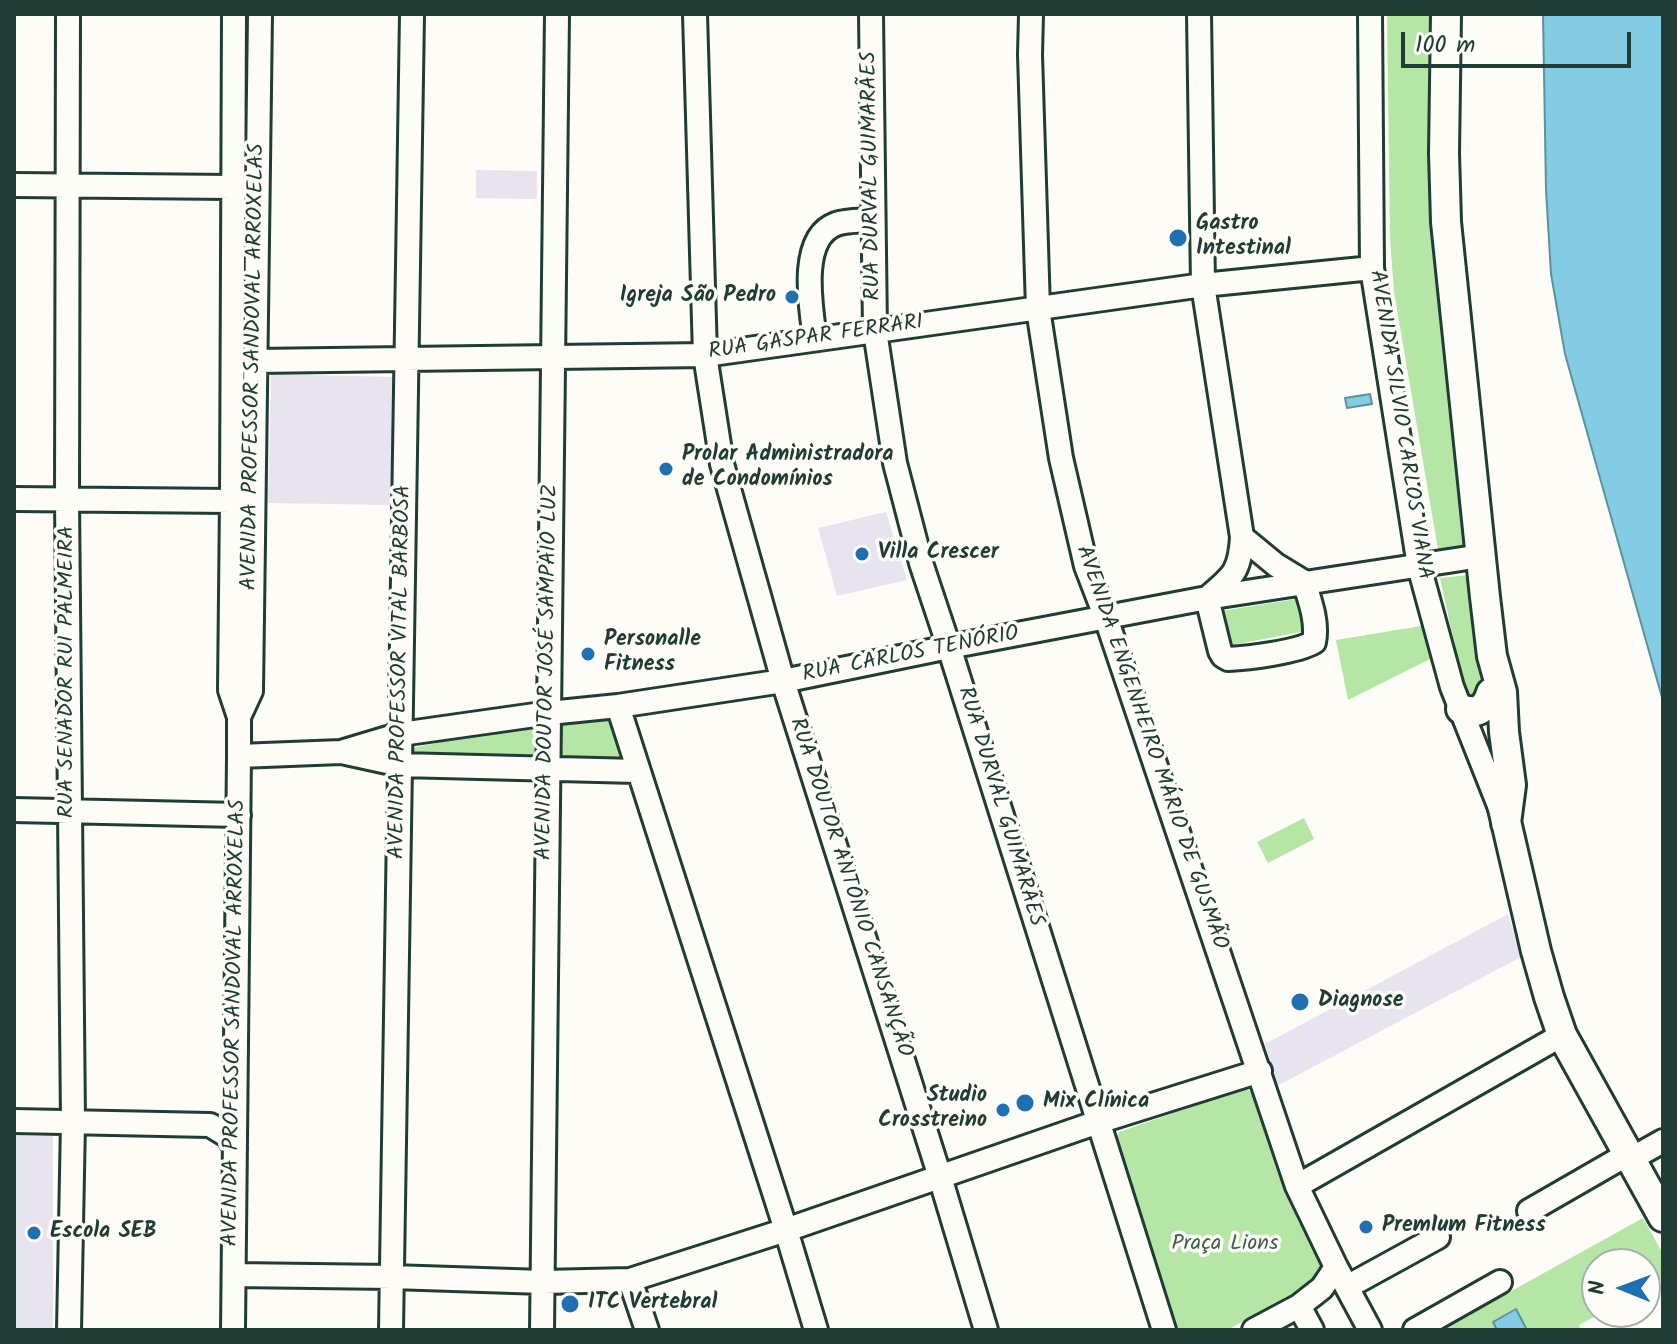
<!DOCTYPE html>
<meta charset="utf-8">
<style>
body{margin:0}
#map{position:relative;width:1677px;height:1344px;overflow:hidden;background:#fdfcf7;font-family:Kalam,sans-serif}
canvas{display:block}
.frame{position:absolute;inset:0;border:16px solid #1f3d34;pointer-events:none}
.north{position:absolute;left:1581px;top:1248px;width:80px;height:80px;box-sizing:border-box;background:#fdfcf7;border:2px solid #a4b0a9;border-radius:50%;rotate:271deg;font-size:22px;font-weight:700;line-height:32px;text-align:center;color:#1f3d34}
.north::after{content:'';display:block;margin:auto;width:28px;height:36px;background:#1f6fb2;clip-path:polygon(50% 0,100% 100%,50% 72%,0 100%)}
.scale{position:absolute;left:1401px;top:32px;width:230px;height:36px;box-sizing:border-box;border:4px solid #1f3d34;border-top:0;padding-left:10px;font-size:24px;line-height:28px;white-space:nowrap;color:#1f3d34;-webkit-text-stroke:6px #fdfcf7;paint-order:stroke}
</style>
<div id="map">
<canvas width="1677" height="1344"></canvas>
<div class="frame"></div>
<div class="north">N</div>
<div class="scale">100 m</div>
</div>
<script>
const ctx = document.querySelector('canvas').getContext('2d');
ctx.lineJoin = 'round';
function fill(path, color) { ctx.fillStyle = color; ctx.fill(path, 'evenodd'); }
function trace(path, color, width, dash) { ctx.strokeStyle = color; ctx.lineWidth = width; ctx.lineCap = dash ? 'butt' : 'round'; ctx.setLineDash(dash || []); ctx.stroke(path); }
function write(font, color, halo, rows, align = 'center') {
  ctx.font = font + ' Kalam,sans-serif'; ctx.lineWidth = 7; ctx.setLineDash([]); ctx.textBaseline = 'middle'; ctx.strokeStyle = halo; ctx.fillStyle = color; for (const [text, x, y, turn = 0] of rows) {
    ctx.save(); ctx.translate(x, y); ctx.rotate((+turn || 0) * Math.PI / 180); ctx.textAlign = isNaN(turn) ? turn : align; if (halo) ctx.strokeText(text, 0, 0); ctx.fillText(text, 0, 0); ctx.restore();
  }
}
fill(new Path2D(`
 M 476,170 L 537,171 L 537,199 L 476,198 Z
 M 271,374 L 395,377 L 393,505 L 268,503 Z
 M 886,512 L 907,580 L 837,596 L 818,528 Z
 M 1508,914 L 1521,957 L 1277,1086 L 1265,1044 Z
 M 14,1135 L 53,1136 L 53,1330 L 14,1330 Z`), '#e8e4ef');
fill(new Path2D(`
 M 1387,14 L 1433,14 L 1474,550 L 1440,561 L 1394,292 L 1390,238 Z
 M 1469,575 L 1477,582 L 1485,702 L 1468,707 L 1440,578 Z
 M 1303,598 L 1306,631 L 1227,646 L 1221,611 Z
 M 1427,625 L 1436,656 L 1348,700 L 1336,640 Z
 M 612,715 L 621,768 L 562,766 L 562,721 Z
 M 535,723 L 540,728 L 542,758 L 409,758 L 412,748 Z
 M 1304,818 L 1314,839 L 1268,863 L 1257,842 Z
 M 1246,1088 L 1251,1092 L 1254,1100 L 1278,1174 L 1298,1221 L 1323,1266 L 1324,1273 L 1320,1280 L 1227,1330 L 1171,1330 L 1116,1139 L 1119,1132 Z
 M 1643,1218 L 1663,1254 L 1663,1279 L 1645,1289 L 1645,1264 L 1597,1264 L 1597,1312 L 1603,1312 L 1579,1325 L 1581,1330 L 1441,1330 Z`), '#b5e6a6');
const water = new Path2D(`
 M 1543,14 L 1663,14 L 1663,701 L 1565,354 L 1551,274 L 1546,190 Z
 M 1370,394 L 1372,404 L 1347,408 L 1345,398 Z
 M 1516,1309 L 1527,1330 L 1497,1330 L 1493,1322 Z`);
fill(water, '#83cce3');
trace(water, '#5b939d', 2);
const minor = new Path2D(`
 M 68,14 L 67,500 L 73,1122 L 69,1330
 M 695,14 L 705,355 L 722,464 L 783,681 L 940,1177 L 986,1330
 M 871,14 L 875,331 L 895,463 L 921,563 L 949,647 L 1164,1330
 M 1031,14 L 1030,55 L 1038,309 L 1061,458 L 1086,566 L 1106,618 L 1297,1186 L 1336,1267 L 1370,1330
 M 1199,14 L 1203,285 L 1242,537 C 1240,572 1233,576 1207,598 L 1220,651 L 1223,656 L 1228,659 C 1249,658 1297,652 1314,642 C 1318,622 1310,601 1304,582 L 1276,565 L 1242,537
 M 1370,14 L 1372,268 L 1419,566 L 1452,687 L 1504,818
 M 14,185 L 233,187
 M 815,339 C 811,308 798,238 836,224 C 847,220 862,221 873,220
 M 256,361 L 705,355 L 1203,285 L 1372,268
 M 14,499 L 232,501 L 244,498
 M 618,706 L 786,1230 L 816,1330
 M 239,717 L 251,691 L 260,14
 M 346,753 L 401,765 L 637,771
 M 239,756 L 341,752 L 401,734 L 549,713 L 618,706 L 783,681 L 949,647 L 1207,598 L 1481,556
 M 14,810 L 239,815
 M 14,1121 L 210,1125 L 228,1136 L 235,1148
 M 1631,1159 L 1663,1141
 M 1297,1186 L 1562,1035
 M 1529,1211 L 1628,1154
 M 234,1275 L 392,1277 L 543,1282 L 630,1280 L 786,1230 L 1098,1122 L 1260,1071
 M 630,1280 L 647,1330
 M 1347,1287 L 1438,1237
 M 1299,1306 L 1312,1330
 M 233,1330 L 239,756 L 239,717 L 230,690 L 232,501 L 234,14
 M 391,1330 L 412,14
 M 542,1330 L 557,14
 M 1254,1330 L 1299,1306 L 1322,1288 L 1336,1267
 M 1415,1330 L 1500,1282`);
const major = new Path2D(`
 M 1446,14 L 1444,153 L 1446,222 L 1485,597 L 1492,656 L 1502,692 L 1504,732 L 1511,785 L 1506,823
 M 1461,709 C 1477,715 1486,709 1491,693
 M 1502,804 L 1536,951 L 1549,997 L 1562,1035 L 1663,1217`);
trace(minor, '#1f3d34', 28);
trace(major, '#1f3d34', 34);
trace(minor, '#fdfcf7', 22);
trace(major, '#fdfcf7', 28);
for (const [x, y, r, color] of [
 [1178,238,10,"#1f6fb2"],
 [792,297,8,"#1f6fb2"],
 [666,469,8,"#1f6fb2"],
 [862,554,8,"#1f6fb2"],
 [588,654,8,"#1f6fb2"],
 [1300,1002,10,"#1f6fb2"],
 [1025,1103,10,"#1f6fb2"],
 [1003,1110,8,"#1f6fb2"],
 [1366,1227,8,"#1f6fb2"],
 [34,1233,8,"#1f6fb2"],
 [570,1304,10,"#1f6fb2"]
]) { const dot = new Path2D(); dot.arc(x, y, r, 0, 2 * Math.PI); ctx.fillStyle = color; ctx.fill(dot); trace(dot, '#fdfcf7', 3); }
write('22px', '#1f3d34', '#fdfcf7', [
 ["RUA DURVAL GUIMARÃES",873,176,-91],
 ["RUA GASPAR FERRARI",816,339,-8],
 ["AVENIDA PROFESSOR SANDOVAL ARROXELAS",255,367,-89],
 ["AVENIDA SILVIO CARLOS VIANA",1399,425,81],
 ["RUA CARLOS TENÓRIO",911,656,-11],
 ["RUA SENADOR RUI PALMEIRA",68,672,-90],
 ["AVENIDA PROFESSOR VITAL BARBOSA",402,672,-89],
 ["AVENIDA DOUTOR JOSÉ SAMPAIO LUZ",549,672,-89],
 ["AVENIDA ENGENHEIRO MÁRIO DE GUSMÃO",1150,748,71],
 ["RUA DURVAL GUIMARÃES",999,807,73],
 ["RUA DOUTOR ANTÔNIO CANSANÇÃO",849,888,72],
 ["AVENIDA PROFESSOR SANDOVAL ARROXELAS",236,1023,-89]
]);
write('bold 22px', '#1f3d34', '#fdfcf7', [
 ["Gastro",1196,225],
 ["Intestinal",1196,250],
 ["Igreja São Pedro",776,297,"right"],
 ["Prolar Administradora",682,456],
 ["de Condomínios",682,481],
 ["Villa Crescer",878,554],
 ["Personalle",604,641],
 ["Fitness",604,666],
 ["Diagnose",1318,1002],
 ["Studio",987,1097,"right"],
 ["Crosstreino",987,1122,"right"],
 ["Mix Clínica",1043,1103],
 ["Prem1um Fitness",1382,1227],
 ["Escola SEB",50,1233],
 ["ITC Vertebral",588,1304]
], 'left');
write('22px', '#3d5f4b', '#fdfcf7', [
 ["Praça Lions",1225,1245]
]);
</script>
